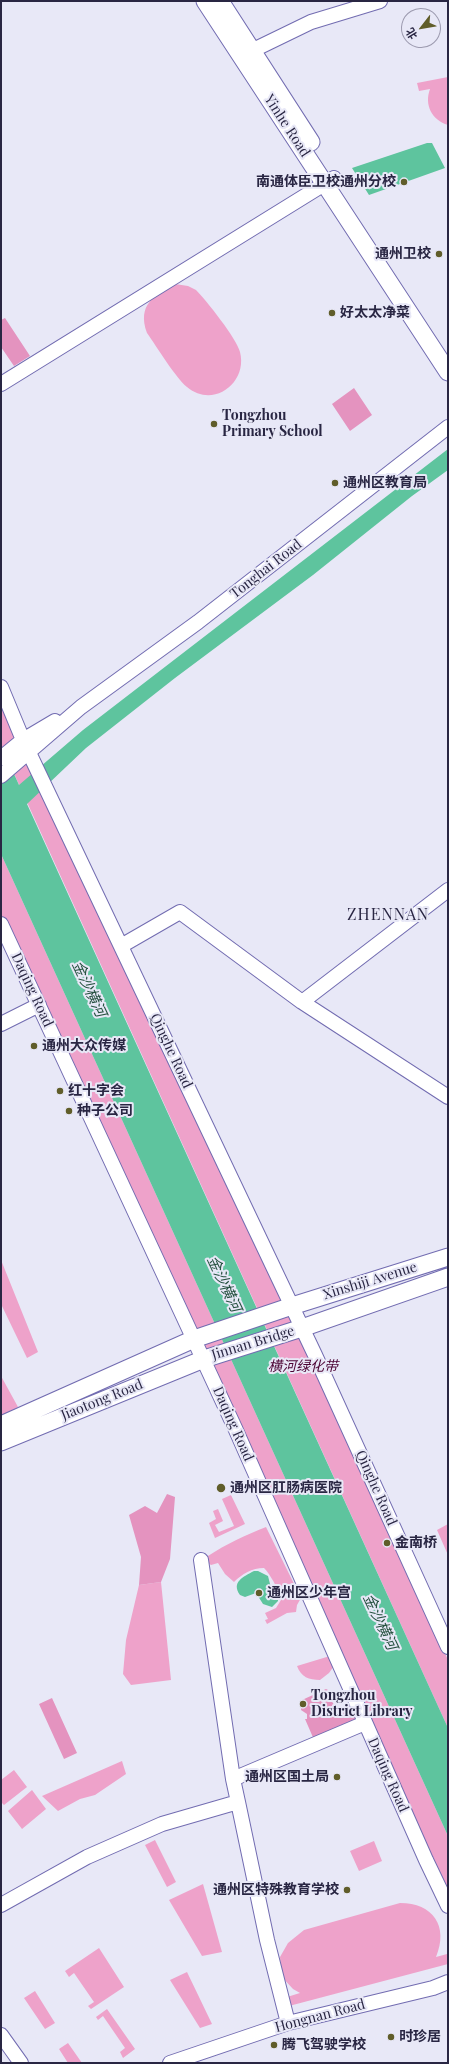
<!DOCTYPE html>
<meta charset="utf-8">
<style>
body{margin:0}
#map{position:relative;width:449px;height:2064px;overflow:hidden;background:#e8e8f7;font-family:"Playfair Display","Noto Sans SC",serif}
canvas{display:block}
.frame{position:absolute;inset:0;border:2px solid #292643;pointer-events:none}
.north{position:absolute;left:401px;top:8px;width:40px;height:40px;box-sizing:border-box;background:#e8e8f7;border:1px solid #9c9aaf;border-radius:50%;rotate:239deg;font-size:11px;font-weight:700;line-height:16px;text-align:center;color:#292643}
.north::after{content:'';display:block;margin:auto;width:14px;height:18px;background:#605d2a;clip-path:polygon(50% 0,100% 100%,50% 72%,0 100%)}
</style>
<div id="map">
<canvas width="449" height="2064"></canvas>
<div class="frame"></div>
<div class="north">北</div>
</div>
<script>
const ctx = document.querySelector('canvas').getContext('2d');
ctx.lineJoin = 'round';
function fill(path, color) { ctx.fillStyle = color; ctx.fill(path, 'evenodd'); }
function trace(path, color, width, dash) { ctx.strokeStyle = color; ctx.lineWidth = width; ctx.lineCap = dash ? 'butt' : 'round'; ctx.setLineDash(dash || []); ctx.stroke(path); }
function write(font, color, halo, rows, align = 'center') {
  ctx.font = font + ' "Playfair Display","Noto Sans SC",serif'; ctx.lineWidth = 4; ctx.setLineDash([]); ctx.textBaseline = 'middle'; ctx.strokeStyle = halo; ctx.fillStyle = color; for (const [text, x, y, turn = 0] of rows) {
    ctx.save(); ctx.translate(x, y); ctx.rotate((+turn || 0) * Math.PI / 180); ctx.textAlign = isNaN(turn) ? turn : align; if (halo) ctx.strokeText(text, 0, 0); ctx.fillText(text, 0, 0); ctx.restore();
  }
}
fill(new Path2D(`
 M 448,77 L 448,125 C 432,120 424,105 430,89 L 419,91 L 417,83 Z
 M 175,284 L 188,286 L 196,290 C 206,300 237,339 240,352 C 248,383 213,409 187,387 C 175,377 157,347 147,333 C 137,305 154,295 175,284 Z
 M 1,687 L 315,1355 L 448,1660 L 448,1728 L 1,745 Z
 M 1,854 L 448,1836 L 448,1894 L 1,924 Z
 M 1,1260 L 38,1352 L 27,1358 L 1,1304 Z
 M 1,1376 L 18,1407 L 1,1416 Z
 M 231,1495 L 245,1524 L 215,1538 L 209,1523 L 216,1519 L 213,1511 L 218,1509 L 223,1521 L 215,1525 L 219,1532 L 234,1526 L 222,1499 Z
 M 448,1524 L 448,1555 L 437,1530 Z
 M 266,1527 L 301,1598 L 297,1605 L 296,1612 L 287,1613 L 267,1624 L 265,1620 L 268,1619 L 265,1613 L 276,1608 L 281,1600 C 281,1593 270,1574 264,1568 C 252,1568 242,1574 234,1582 L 225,1574 L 218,1563 L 211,1565 L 207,1562 L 208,1556 C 226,1544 246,1535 266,1527 Z
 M 161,1582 L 171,1680 L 131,1685 L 123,1674 L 126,1640 L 139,1585 Z
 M 330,1656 L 334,1666 L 329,1673 L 320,1680 C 309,1680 301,1677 297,1666 Z
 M 122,1761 L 126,1774 L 95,1795 L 80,1799 L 58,1811 L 42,1796 Z
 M 14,1770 L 27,1787 L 4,1805 L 1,1802 L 1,1780 Z
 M 32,1790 L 46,1809 L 22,1829 L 8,1811 Z
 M 155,1840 L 176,1882 L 167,1887 L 145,1845 Z
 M 374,1841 L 382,1861 L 359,1871 L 350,1851 Z
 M 203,1884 L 222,1952 L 202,1956 L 169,1900 Z
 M 400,1903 C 433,1903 449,1926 436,1957 L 447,1954 L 448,1964 L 289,2006 L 287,1997 L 300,1993 L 293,1989 L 281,1976 L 280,1957 L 288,1943 L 304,1930 Z
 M 99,1948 L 124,1987 L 91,2009 L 88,2006 L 94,2002 L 74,1973 L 69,1977 L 65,1971 Z
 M 187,1972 L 212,2024 L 200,2028 L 170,1980 Z
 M 35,1991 L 55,2023 L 45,2029 L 24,1998 Z
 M 107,2009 L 135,2049 L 123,2058 L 120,2052 L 125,2048 L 103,2016 L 98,2020 L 96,2017 Z
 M 68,2043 L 82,2063 L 68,2063 L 59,2049 Z`), '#eea2ca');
fill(new Path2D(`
 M 5,318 L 30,356 L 14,366 L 1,347 L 1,320 Z
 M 354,388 L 372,415 L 350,431 L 332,404 Z
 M 167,1494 L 175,1497 L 170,1559 L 161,1582 L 139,1585 L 141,1557 L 129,1515 L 145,1506 L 157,1513 Z
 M 326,1689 L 330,1691 L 333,1697 L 331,1700 L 338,1711 L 352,1705 L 360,1723 L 315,1742 L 305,1719 L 307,1719 L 307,1714 L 301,1710 L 302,1700 Z
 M 52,1698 L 77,1753 L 64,1759 L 39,1704 Z`), '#e493bf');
fill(new Path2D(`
 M 427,143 L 432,143 L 445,168 L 369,195 L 352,168 Z
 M 448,449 L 448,470 L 412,496 L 313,575 L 175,678 L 86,748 L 27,804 L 448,1728 L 448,1836 L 1,854 L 1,745 L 19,785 L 83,730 Z
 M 254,1571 L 258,1571 L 268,1576 L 271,1588 L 278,1595 L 278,1601 L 272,1607 L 263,1604 L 256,1593 L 245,1597 L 240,1595 C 231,1582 243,1577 254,1571 Z`), '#5ec49e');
const minor = new Path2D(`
 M 243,55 L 311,22 L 380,1
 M 1,384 L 334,178
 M 1,687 L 23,740 L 315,1355 L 448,1647
 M 1,758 L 23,740 L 55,721
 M 1,776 L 81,707 L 198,622 L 448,427
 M 1,924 L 235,1428 L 426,1860 L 448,1906
 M 121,946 L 180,912 L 302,1002 L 448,1097
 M 302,1002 L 448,890
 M 1,1024 L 39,1005
 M 201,1560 L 233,1779
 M 238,1802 L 267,1940 L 288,2023
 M 1,1905 L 87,1857 L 162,1824 L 238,1802 L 233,1779 L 365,1723
 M 1,2035 L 21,2063
 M 170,2063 L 288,2023 L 433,1988 L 448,1982`);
const major = new Path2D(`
 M 205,1 L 448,372
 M 220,1 L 311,142
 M 1,1425 L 194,1339 L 292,1306 L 448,1257
 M 1,1442 L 204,1359 L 302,1328 L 448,1277`);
trace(minor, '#726cb1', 16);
trace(major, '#726cb1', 19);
trace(minor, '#fff', 14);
trace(major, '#fff', 17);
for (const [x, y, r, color] of [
 [404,182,4,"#605d2a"],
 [439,254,4,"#605d2a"],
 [332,313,4,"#605d2a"],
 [214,424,4,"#605d2a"],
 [335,483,4,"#605d2a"],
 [34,1046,4,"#605d2a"],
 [60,1091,4,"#605d2a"],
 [69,1111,4,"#605d2a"],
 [221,1488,5,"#605d2a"],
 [387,1543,4,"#605d2a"],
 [259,1593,4,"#605d2a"],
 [303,1704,4,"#605d2a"],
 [337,1777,4,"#605d2a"],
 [347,1890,4,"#605d2a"],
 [391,2037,4,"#605d2a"],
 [274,2045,4,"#605d2a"]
]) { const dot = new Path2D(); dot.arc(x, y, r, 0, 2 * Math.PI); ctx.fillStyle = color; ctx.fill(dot); trace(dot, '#e8e8f7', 1.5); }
write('14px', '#292643', '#e8e8f7', [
 ["Yinhe Road",287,126,57],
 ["Tonghai Road",266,569,-38],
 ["Daqing Road",32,990,65],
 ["Qinghe Road",171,1051,65],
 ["Xinshiji Avenue",370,1281,-17],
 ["Jinnan Bridge",253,1343,-17],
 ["Jiaotong Road",102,1400,-22],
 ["Daqing Road",233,1424,66],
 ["Qinghe Road",376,1488,66],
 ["Daqing Road",388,1775,66],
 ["Hongnan Road",320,2016,-15]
]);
write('bold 14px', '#292643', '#e8e8f7', [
 ["南通体臣卫校通州分校",396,182,"right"],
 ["通州卫校",431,254,"right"],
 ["好太太净菜",340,313],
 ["Tongzhou",222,416],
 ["Primary School",222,432],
 ["通州区教育局",343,483],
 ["通州大众传媒",42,1046],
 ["红十字会",68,1091],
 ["种子公司",77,1111],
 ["通州区肛肠病医院",230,1488],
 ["金南桥",395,1543],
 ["通州区少年宫",267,1593],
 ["Tongzhou",311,1696],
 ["District Library",311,1712],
 ["通州区国土局",329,1777,"right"],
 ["通州区特殊教育学校",339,1890,"right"],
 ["时珍居",399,2037],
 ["腾飞驾驶学校",282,2045]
], 'left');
write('italic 14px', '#4c0434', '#e8e8f7', [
 ["横河绿化带",303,1367]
]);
write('italic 15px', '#275241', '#e8e8f7', [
 ["金沙横河",89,989,65],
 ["金沙横河",224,1284,65],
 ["金沙横河",380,1622,65]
]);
ctx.letterSpacing = '1px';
write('16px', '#292643', '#e8e8f7', [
 ["ZHENNAN",388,915]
]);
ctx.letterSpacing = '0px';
</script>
